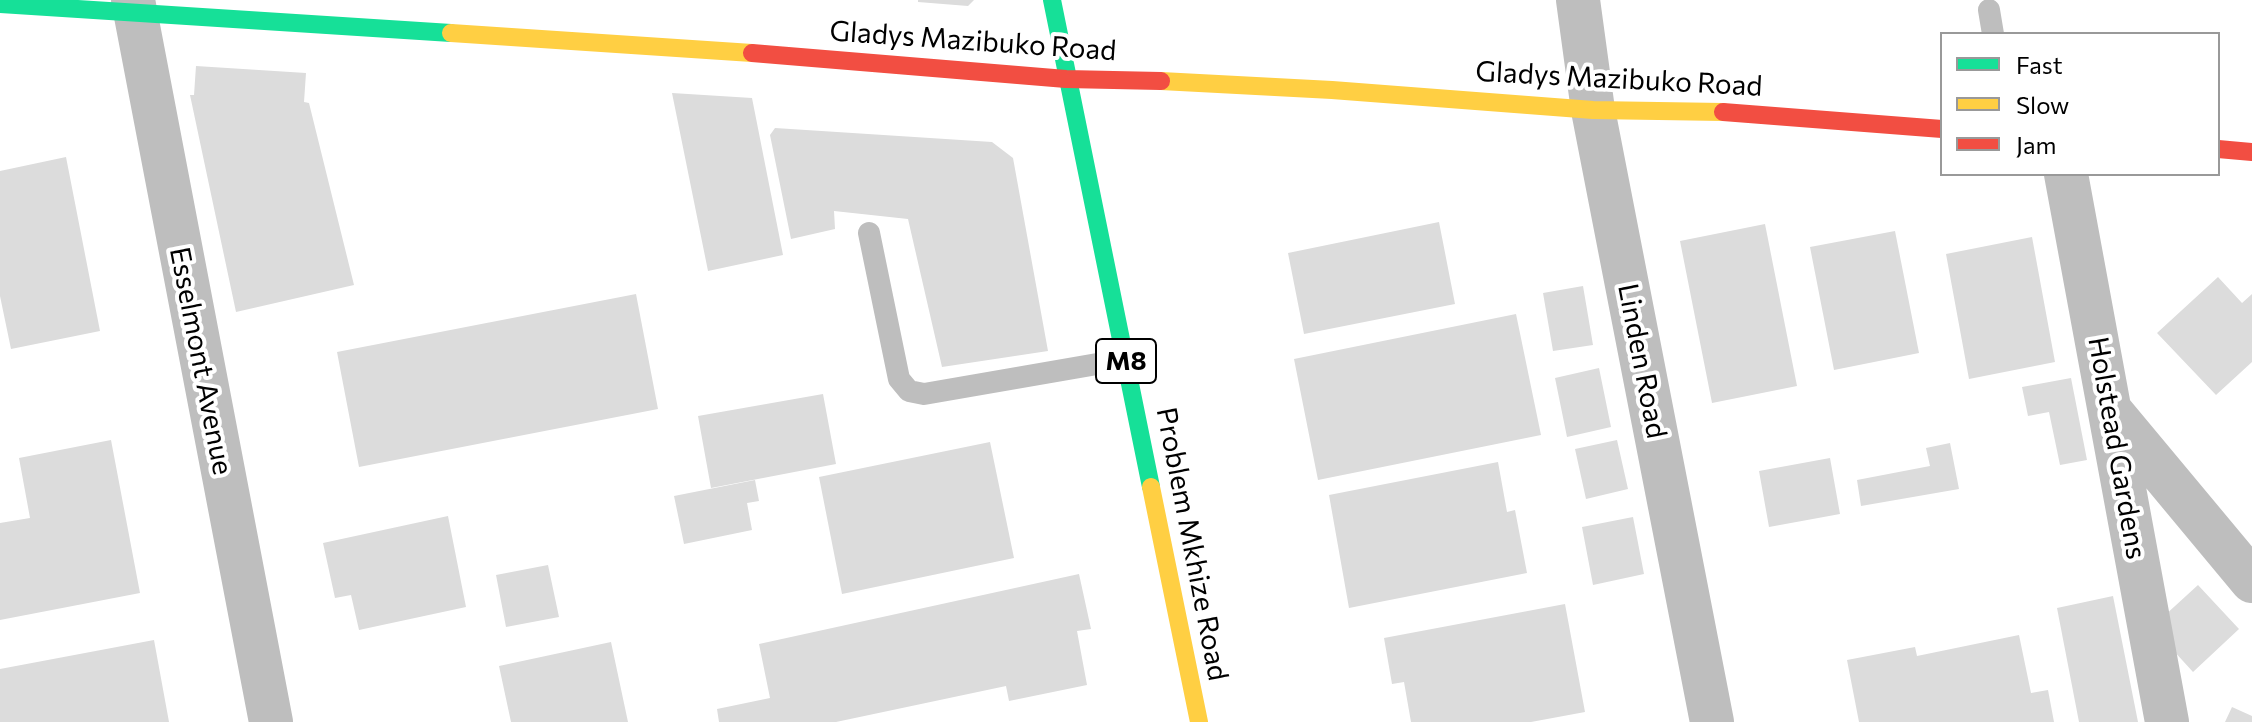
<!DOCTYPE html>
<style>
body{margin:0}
#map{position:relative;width:2252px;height:722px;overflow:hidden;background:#fff;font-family:Commissioner,sans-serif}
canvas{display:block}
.legend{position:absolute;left:1940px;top:32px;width:280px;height:144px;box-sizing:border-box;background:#fff;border:2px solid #999;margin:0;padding:10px 14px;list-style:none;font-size:24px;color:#000}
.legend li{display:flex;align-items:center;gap:16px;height:40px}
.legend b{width:40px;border:2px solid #999}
</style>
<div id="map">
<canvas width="2252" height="722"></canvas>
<ul class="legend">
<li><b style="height:10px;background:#16e098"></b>Fast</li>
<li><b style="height:10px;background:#ffcf43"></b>Slow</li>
<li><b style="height:10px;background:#f24e42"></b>Jam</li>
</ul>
</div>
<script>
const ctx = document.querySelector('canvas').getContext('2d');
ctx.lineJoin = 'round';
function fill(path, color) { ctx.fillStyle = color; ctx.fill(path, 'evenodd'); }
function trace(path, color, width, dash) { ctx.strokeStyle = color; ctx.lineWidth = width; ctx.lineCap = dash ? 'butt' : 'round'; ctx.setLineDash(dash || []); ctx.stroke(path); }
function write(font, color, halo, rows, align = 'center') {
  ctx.font = font + ' Commissioner,sans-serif'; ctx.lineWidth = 8; ctx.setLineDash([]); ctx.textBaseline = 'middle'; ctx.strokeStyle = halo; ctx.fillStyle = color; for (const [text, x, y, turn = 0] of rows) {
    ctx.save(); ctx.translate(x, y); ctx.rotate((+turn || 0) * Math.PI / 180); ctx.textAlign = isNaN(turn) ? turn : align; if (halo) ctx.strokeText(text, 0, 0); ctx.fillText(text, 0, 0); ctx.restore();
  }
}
fill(new Path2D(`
 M 918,0 L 974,0 L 968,6 L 918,2 Z
 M 196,66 L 306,73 L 304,102 L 309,103 L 354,285 L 236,312 L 190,95 L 194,95 Z
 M 672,93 L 752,98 L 783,255 L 708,271 Z
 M 775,128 L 992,142 L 1013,158 L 1048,351 L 942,367 L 908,219 L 834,211 L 835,229 L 791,239 L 770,135 Z
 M 66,157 L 100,331 L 11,349 L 0,296 L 0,171 Z
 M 1439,222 L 1455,304 L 1304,334 L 1288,253 Z
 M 1765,224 L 1797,386 L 1712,403 L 1680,241 Z
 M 1895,231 L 1919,353 L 1834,370 L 1810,247 Z
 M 2032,237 L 2055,362 L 1969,379 L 1946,254 Z
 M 2218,277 L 2242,303 L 2252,294 L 2252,362 L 2216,395 L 2157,333 Z
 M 1583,286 L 1593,345 L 1553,351 L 1543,293 Z
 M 636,294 L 658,409 L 359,467 L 337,352 Z
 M 1516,314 L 1541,435 L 1318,480 L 1294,359 Z
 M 1599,368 L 1611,427 L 1567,437 L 1555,378 Z
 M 2071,378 L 2087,460 L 2060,465 L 2049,412 L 2028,416 L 2022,387 Z
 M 823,394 L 836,464 L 711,488 L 698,416 Z
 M 111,440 L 140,593 L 0,620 L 0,523 L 30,518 L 19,458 Z
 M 1617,440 L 1628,489 L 1586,499 L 1575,449 Z
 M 990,442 L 1014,558 L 842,594 L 819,477 Z
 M 1950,443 L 1959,489 L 1861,506 L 1857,480 L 1930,466 L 1926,448 Z
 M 1830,458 L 1840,514 L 1769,527 L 1759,471 Z
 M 1498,462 L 1507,512 L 1515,510 L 1527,573 L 1349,608 L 1329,495 Z
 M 755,480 L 759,501 L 747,503 L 752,530 L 684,544 L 674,496 Z
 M 448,516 L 466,607 L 359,630 L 351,595 L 335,598 L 323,543 Z
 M 1633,517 L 1644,574 L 1593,585 L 1582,527 Z
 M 548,565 L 559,617 L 506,627 L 496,575 Z
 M 1079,574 L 1091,629 L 1077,631 L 1087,685 L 1009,701 L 1006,686 L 836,722 L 719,722 L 717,709 L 770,698 L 759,644 Z
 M 2198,585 L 2239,629 L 2193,672 L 2152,627 Z
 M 2113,596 L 2138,722 L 2079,722 L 2057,608 Z
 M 1565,604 L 1585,712 L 1531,722 L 1411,722 L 1404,682 L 1392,684 L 1384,638 Z
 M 2019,635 L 2031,693 L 2048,690 L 2054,722 L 1859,722 L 1847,660 L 1915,647 L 1917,656 Z
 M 154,640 L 169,722 L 0,722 L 0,669 Z
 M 611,642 L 628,722 L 511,722 L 499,666 Z
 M 2232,707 L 2252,716 L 2252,722 L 2225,722 Z`), '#dcdcdc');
trace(new Path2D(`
 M 1989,10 L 1993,34
 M 869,233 L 899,379 L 909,391 L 924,394 L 1126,359`), '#bebebe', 22);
trace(new Path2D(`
 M 133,0 L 271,722
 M 1578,0 L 1593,110 L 1712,722
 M 2066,174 L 2167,722
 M 2113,414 L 2252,581`), '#bebebe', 44);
trace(new Path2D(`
 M 1052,0 L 1151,487
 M 0,4 L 451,33`), '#16e098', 18);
trace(new Path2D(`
 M 451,33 L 752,53
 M 1161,81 L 1332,90 L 1593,110 L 1723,112
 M 1151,487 L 1199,722`), '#ffcf43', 18);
trace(new Path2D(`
 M 752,53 L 1066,79 L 1161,81
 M 1723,112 L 1942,129
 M 2218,149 L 2252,152`), '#f24e42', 18);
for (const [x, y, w] of [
 [1126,361,60]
]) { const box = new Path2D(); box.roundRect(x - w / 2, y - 22, w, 44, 6); ctx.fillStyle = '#fff'; ctx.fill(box); trace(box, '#000', 2); }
write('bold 26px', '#000', null, [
 ["M8",1126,361]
]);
write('28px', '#000', '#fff', [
 ["Gladys Mazibuko Road",973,41,4],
 ["Gladys Mazibuko Road",1619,79,3],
 ["Esselmont Avenue",201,361,79],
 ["Linden Road",1642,361,79],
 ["Holstead Gardens",2117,448,80],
 ["Problem Mkhize Road",1192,544,79]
]);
</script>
